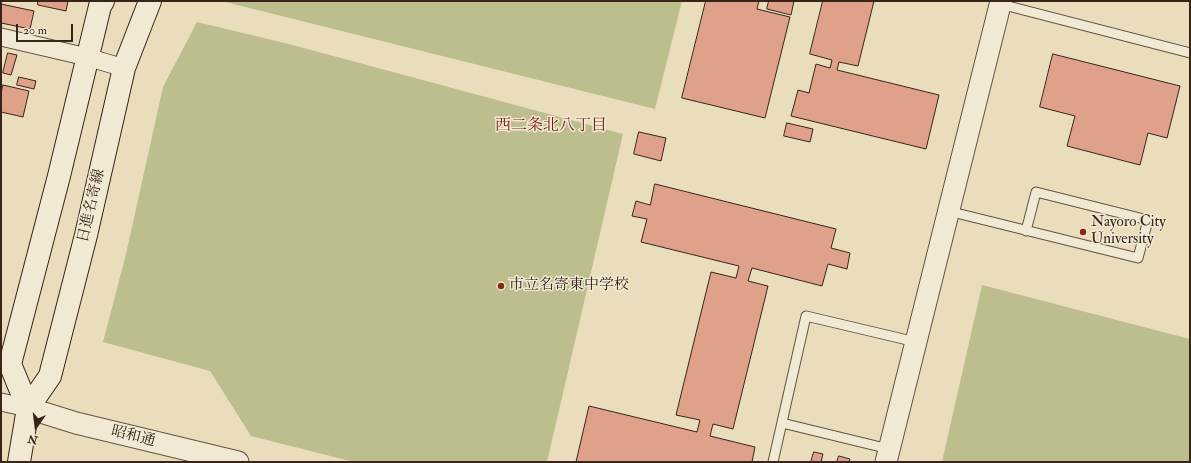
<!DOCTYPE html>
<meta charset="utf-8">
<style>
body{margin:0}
#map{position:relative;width:1191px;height:463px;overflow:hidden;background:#eaddbc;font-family:"IM FELL Double Pica",serif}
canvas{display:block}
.frame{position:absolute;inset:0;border:2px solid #382419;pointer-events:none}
.north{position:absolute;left:16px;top:407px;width:40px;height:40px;-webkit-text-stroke:3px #f1e9d3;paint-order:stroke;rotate:194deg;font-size:11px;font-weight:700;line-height:16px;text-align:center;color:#382419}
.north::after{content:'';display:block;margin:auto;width:14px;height:18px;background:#382419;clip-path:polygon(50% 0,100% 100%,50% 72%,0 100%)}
.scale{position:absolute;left:16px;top:24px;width:57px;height:18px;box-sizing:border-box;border:2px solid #382419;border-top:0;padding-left:5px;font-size:12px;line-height:14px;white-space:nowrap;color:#382419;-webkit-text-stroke:3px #f1e9d3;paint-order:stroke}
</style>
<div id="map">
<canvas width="1191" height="463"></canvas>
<div class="frame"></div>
<div class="north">N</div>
<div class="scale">20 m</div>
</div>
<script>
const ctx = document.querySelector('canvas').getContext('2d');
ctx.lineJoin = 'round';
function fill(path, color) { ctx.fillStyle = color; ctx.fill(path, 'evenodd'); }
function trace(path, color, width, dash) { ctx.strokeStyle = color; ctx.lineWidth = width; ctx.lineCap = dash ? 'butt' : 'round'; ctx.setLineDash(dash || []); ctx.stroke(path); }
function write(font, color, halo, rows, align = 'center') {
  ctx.font = font + ' "IM FELL Double Pica","Noto Serif JP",serif'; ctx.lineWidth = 3; ctx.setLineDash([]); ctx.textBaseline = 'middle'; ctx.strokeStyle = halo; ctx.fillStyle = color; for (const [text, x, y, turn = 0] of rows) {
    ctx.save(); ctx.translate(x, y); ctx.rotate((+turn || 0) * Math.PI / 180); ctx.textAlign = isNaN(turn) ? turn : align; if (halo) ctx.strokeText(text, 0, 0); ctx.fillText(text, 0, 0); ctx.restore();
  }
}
fill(new Path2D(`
 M 221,1 L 682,1 L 655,109 Z
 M 197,22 L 289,44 L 623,134 L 547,462 L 354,462 L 251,436 L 210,371 L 103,342 L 126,254 L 163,87 Z
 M 982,285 L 1190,339 L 1190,462 L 942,462 Z`), '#bcbf8d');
const building = new Path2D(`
 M 38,1 L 68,1 L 66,11 L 38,5 Z
 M 706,1 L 759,1 L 757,9 L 790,17 L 765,118 L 682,98 Z
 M 769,1 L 794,1 L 791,15 L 767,9 Z
 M 823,1 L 874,1 L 858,66 L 839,62 L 837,70 L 939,95 L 926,149 L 791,116 L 798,90 L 809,93 L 816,64 L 830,68 L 832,60 L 810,54 Z
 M 1,4 L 34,11 L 30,29 L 1,23 Z
 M 8,53 L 17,55 L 11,75 L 3,73 Z
 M 1053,54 L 1180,86 L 1167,138 L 1148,133 L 1140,165 L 1067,146 L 1075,116 L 1040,107 Z
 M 19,77 L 36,81 L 34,89 L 17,85 Z
 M 3,85 L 29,91 L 23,117 L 1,112 L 1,95 Z
 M 787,123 L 813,129 L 810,142 L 784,136 Z
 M 639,132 L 666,138 L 661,161 L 634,154 Z
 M 655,184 L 836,229 L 831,248 L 850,253 L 847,269 L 828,264 L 822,286 L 752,268 L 748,281 L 768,286 L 733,429 L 713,424 L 710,436 L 755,447 L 752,462 L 576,462 L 589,406 L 697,432 L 700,420 L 676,415 L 711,272 L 736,278 L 739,266 L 641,242 L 647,219 L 632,216 L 636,201 L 650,205 Z
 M 814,452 L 823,454 L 821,462 L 811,462 Z
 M 839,456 L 850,459 L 849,462 L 837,462 Z`);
fill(building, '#dfa189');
trace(building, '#382419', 1);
const service = new Path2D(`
 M 1000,4 L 1190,53
 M 948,211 L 1138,258 L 1148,220 L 1036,192 L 1026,231
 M 782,423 L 889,449
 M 773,462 L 806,316 L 916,342`);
const minor = new Path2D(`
 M 1,37 L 87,57 L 124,68
 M 1,402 L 28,408`);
const tertiary = new Path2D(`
 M 28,408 L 76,423 L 238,462
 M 886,462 L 1001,1`);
const secondary = new Path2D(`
 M 28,408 L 10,364 L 59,176 L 100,6 L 103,1
 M 19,462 L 28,408 L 50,376 L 86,235 L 124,68 L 150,1`);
trace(service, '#645242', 11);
trace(minor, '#645242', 19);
trace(tertiary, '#645242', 23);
trace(secondary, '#382419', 24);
trace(service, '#f1e9d3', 9);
trace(minor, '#f1e9d3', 17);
trace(tertiary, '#f1e9d3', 21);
trace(secondary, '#f1e9d3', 22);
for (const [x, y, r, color] of [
 [1083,232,4,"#8f2418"],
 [501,286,4,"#8f2418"]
]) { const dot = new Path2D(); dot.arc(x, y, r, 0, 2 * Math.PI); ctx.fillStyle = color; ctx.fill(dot); trace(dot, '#f1e9d3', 1.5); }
write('15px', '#382419', '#f1e9d3', [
 ["日進名寄線",92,206,-77],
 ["昭和通",133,437,14]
]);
write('15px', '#382419', '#f1e9d3', [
 ["Nayoro City",1091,223],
 ["University",1091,240],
 ["市立名寄東中学校",509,286]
], 'left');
write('16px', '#7a1f14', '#f1e9d3', [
 ["西二条北八丁目",551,127]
]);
</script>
